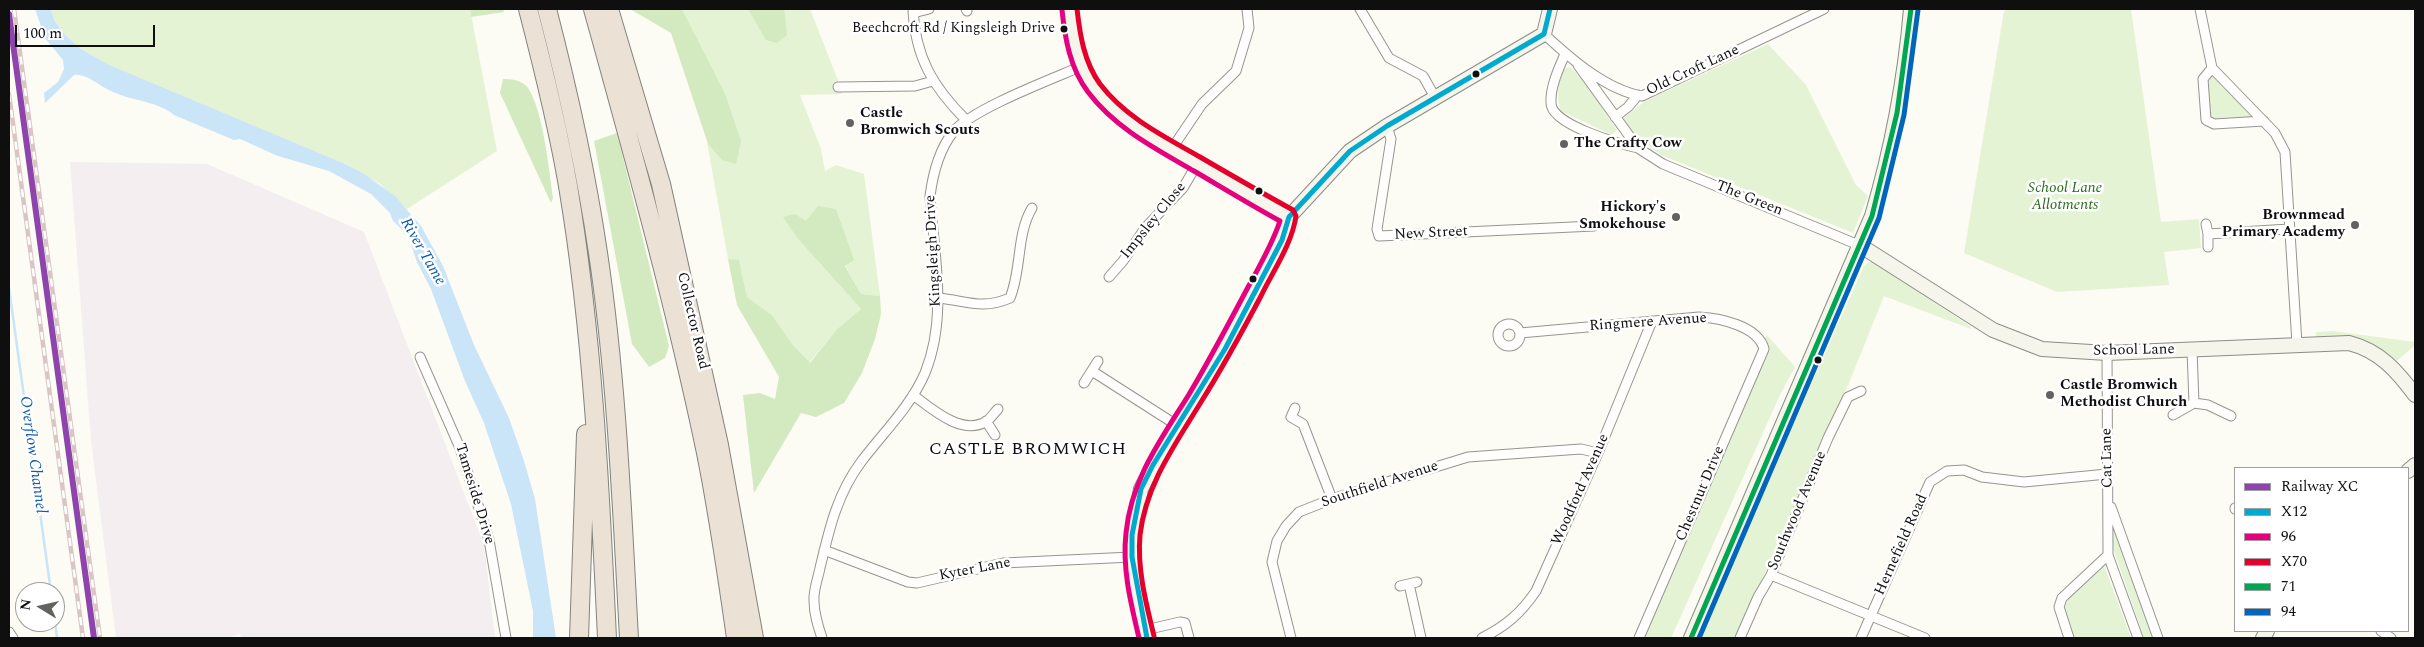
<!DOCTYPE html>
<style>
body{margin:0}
#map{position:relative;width:2424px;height:647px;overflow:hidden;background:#fcfbf4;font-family:Spectral,serif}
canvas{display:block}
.frame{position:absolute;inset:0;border:10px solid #0f0f0f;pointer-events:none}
.legend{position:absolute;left:2234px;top:467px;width:175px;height:165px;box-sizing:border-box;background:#fff;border:1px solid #9f9f9f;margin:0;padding:6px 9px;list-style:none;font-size:15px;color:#0f0f0f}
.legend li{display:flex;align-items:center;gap:10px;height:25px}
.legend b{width:25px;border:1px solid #9f9f9f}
.north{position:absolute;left:15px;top:582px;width:50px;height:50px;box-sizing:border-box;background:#fff;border:1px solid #9f9f9f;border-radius:50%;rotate:279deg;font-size:14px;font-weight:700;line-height:20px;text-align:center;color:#0f0f0f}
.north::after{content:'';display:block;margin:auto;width:18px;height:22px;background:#62625f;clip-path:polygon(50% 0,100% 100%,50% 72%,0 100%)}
.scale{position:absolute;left:15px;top:25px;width:140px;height:22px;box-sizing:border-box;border:2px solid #0f0f0f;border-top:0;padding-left:6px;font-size:15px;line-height:18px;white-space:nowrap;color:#0f0f0f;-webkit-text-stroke:4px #fff;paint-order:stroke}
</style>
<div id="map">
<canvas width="2424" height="647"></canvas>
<div class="frame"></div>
<ul class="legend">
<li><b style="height:6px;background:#8e44ad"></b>Railway XC</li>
<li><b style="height:6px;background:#00a9ce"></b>X12</li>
<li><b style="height:6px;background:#e5007d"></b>96</li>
<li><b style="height:6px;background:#e4002b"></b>X70</li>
<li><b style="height:6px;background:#00a651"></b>71</li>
<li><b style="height:6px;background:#0065bd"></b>94</li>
</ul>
<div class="north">N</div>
<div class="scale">100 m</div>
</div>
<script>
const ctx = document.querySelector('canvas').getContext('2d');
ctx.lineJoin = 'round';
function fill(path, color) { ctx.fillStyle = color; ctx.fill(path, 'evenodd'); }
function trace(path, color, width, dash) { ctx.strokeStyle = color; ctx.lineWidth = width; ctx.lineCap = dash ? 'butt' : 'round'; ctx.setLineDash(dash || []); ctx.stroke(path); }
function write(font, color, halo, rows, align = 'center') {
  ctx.font = font + ' Spectral,serif'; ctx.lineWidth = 5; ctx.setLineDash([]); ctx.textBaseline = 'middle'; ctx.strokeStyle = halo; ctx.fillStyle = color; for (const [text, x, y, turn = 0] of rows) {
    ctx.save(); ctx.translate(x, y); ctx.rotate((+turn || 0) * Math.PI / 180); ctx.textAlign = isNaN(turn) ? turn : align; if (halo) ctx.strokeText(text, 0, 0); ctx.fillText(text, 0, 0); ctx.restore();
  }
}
fill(new Path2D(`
 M 70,162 L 207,164 L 364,232 L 484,545 L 495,638 L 241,638 L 240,634 L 228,638 L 116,638 L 91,441 Z`), '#f4eef1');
fill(new Path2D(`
 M 51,9 L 470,9 L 497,151 L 407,209 L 380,184 L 345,164 L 120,72 L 81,49 L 65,35 L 54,20 Z
 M 682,9 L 810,9 L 839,83 L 841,94 L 800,95 L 821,149 L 825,171 L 836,165 L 864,174 L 880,296 L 861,294 L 845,265 L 806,221 L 784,217 L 798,239 L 861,309 L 836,330 L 809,363 L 793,345 L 772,315 L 747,297 L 739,261 L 728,259 L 707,142 L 708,144 L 703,52 Z
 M 2009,9 L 2131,9 L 2161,222 L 2199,219 L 2201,248 L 2164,252 L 2169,285 L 2057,292 L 1964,253 L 2004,11 Z
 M 1768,44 L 1806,85 L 1856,185 L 1868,196 L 1853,233 L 1661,155 L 1637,137 L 1623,119 L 1645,101 Z
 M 1568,67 C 1580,70 1608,118 1617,130 L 1612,135 L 1561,111 C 1556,98 1558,82 1564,69 Z
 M 2213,75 L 2253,117 L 2214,119 L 2208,116 L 2206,84 Z
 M 1869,262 L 1874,262 L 1971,327 L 1971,329 L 1884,296 L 1849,383 L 1736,638 L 1698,638 L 1864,266 Z
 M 2332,331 L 2415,342 L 2415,345 L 2397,361 C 2367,341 2351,340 2316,337 L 2316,332 Z
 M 1767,335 L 1795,367 L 1780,395 L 1671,638 L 1642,638 L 1766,353 L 1765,338 Z
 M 2110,526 L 2114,527 L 2153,638 L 2144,638 L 2112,545 Z
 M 2104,565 L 2131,638 L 2073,638 C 2071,630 2063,617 2065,608 C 2067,594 2093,574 2104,565 Z`), '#e4f3d4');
fill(new Path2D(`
 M 470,9 L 503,9 L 504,12 L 471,17 Z
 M 630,9 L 682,9 L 725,94 L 741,141 L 736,164 L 722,160 L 708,144 L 671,33 Z
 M 748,9 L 784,9 L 787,35 L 777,43 L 766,40 Z
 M 503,79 C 512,79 522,80 528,88 C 543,110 549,170 553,198 L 551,203 L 500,93 Z
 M 617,133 L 669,346 L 665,358 L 649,367 L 632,344 L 594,141 Z
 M 818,206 L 836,209 L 854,260 L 845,266 L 861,294 L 880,296 L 881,314 L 875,339 L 862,373 L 844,403 L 816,417 L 801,413 L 754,493 L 743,395 L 760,393 L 775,399 L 779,377 L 737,305 L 728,259 L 739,260 L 747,297 L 772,315 L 793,345 L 810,363 L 836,330 L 861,309 L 798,239 L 783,217 L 795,214 L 806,221 Z`), '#d3eac1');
fill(new Path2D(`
 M 35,9 L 51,9 L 54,20 L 65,35 L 81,49 L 109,65 L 345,164 L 364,174 L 395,196 L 421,226 L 443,266 L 474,345 L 509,418 L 524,461 L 535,499 L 556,638 L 533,638 L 533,611 L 511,504 L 484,423 L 465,381 L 431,289 L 417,262 L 408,235 L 393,221 L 390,213 L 371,194 L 329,171 L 278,156 L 240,139 L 234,140 L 174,115 C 156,100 129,101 109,90 C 98,85 86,73 74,75 L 45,103 L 44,93 L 58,82 L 64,69 L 63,60 L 45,38 Z`), '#cae4f8');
trace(new Path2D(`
 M 9,288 L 51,592
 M 55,622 L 57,638`), '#cae4f8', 2.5);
const street = new Path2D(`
 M 913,9 C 915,57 933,87 966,120
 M 966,9 L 967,11
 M 1360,9 L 1389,58 L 1423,76 L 1436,99
 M 2200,9 L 2212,68 L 2275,133 L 2285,152 L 2297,344
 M 913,13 L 929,9
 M 1544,34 C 1570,58 1606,90 1642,96 L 1824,9
 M 1565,54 C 1559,68 1550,87 1551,103 C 1551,125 1620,144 1638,148
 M 1578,65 L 1638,148 L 1663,164 L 1861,246
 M 2212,68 L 2203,79 L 2206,120 L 2214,124 L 2264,121
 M 838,87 L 915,86 L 933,81
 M 1615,117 L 1628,107 L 1638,95
 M 1387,126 L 1391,139 L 1377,229 L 1379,236 L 1594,226
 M 1171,150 L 1202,104 L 1236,71 L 1249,28 L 1247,9
 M 2206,224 L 2208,234
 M 2208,247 L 2208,234 L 2289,229
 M 1109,277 L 1123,261 L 1145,228 L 1183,188 L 1197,164
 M 939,298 C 967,301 982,310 1010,298 C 1022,269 1016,235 1032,208
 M1498 335a11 11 0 1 1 22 0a11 11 0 1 1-22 0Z
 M 1520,333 L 1699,317 C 1720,318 1758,326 1764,349 L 1639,638
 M 2107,353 L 2108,555 L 2138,638
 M 420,357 L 460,448 L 489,540 L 506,638
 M 1092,371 L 1178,426
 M 1084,383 L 1098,361
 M 913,395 C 931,408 962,437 987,421 C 991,418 994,413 998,409
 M 2194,403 L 2208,405 L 2231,416
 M 1295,408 L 1291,417 L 1303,424 L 1332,499
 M 2173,415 L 2194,403 L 2192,350
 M 986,421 L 995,435
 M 2111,507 L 2158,638
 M 2235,509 L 2235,508
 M 824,550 L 908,582 L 917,583 L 1003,563 L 1132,557
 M 1771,575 L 1925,638
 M 1409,584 L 1421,638
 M 1400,586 L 1417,582
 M 1145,630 L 1180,622 L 1185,623 L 1189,638
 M 2381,631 L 2391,638
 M 9,632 L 13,638
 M 822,638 C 818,626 814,614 814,601 C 813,591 818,578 820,568 C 829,530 837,494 861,462 C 882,434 911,406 925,373 C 948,316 934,255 930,196 C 933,173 939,150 953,132 C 972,109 1052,79 1082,66
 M 1291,638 L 1272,562 L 1277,541 L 1286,526 L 1299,512 L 1332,499 L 1468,457 L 1581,449 L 1598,453
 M 1482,638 C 1506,626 1521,613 1536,591 L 1598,453 L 1652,321
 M 1740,638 L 1758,597 L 1771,575 L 1828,438 L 1848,397 L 1861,391
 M 1861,638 L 1930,482 L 1947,471 L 1964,470 L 1982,477 L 2024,482 L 2107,474
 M 2069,638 L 2059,607 L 2062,598 L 2108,555`);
const secondary = new Path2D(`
 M 1069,9 C 1073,98 1128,125 1197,164 C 1228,182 1258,200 1289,217
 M 1861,246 L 1993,330 L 2042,349 L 2107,353 L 2349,343 C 2380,351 2397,371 2415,395
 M 2408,471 L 2415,465
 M 1147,638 L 1136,587 L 1132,557 L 1132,535 L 1141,489 L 1153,465 L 1225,349 L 1282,240 L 1289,217 L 1350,151 L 1387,126 L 1544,34 L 1550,9
 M 1691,638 L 1872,216 C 1892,148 1905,79 1911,9
 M 2263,638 L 2267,631`);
const highway = new Path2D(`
 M 528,9 C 543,67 558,127 568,186 C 593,335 600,487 607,638
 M 547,9 C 568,90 586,171 598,253 C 617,380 622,510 629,638
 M 593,9 C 633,154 674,300 705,448 C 718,511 727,575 736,638
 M 609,9 L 661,184 L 719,445 L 754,638
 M 579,638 L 586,434`);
trace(street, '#969592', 11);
trace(secondary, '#8c8c89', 16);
trace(highway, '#83837f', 20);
trace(street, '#fffefd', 9);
trace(secondary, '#f5f5eb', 14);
trace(highway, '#ebe1d5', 18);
const rail = new Path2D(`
 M 14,9 L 100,638
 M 9,94 L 83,638`);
trace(rail, '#d9c5c4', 4.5);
trace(rail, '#fff', 2.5, [8]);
trace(new Path2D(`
 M 1147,638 L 1132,557 L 1132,535 L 1141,489 L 1153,465 L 1225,349 L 1282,240 L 1289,217 L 1350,151 L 1387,126 L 1544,34 L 1550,9`), '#00a9ce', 5);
trace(new Path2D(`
 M 1062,10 C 1065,39 1070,68 1088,92 C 1115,128 1156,149 1194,171 C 1223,188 1251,205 1280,221 C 1272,245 1259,267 1247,289 C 1228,325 1209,361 1188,396 C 1161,439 1131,480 1126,533 C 1122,569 1131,604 1139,638`), '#e5007d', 5);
trace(new Path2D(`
 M 1077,9 C 1080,35 1084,62 1100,84 C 1126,118 1165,137 1200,157 C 1231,175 1262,193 1293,210 L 1296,216 C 1292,244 1273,271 1261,296 C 1242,332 1223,367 1201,402 C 1175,445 1146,484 1140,535 C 1137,569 1146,603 1154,636`), '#e4002b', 5);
trace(new Path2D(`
 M 1691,638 L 1872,216 L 1897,113 L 1911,9`), '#00a651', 5);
trace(new Path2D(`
 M 1699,638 L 1879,218 L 1904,115 L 1918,10`), '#0065bd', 5);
trace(new Path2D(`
 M 9,14 L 94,638`), '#8e44ad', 6);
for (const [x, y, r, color] of [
 [1064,29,4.5,"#0f0f0f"],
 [1476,74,4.5,"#0f0f0f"],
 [850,123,5,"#62625f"],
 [1564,144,5,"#62625f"],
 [1259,191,4.5,"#0f0f0f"],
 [1676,217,5,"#62625f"],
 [2355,225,5,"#62625f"],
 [1253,279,4.5,"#0f0f0f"],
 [1818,360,4.5,"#0f0f0f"],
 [2050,395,5,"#62625f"]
]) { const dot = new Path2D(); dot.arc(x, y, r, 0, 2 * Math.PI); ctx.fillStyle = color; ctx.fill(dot); trace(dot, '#fff', 2); }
write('14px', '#0f0f0f', '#fff', [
 ["Beechcroft Rd / Kingsleigh Drive",1055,29]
], 'right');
write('15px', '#0f0f0f', '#fff', [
 ["Old Croft Lane",1693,71,-25],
 ["The Green",1749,199,22],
 ["Impsley Close",1154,221,-51],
 ["New Street",1431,234,-3],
 ["Kingsleigh Drive",934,251,-93],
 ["Collector Road",692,321,77],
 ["Ringmere Avenue",1648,323,-4],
 ["School Lane",2134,351,-1],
 ["Cat Lane",2108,458,-91],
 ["Southfield Avenue",1380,485,-18],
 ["Woodford Avenue",1581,490,-66],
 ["Tameside Drive",474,494,73],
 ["Chestnut Drive",1701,494,-67],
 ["Southwood Avenue",1798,511,-67],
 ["Hernefield Road",1902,545,-66],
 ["Kyter Lane",975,570,-11]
]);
write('bold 15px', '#0f0f0f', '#fff', [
 ["Castle",860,114],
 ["Bromwich Scouts",860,131],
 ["The Crafty Cow",1574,144],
 ["Hickory's",1666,208,"right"],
 ["Smokehouse",1666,225,"right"],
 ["Brownmead",2345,216,"right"],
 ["Primary Academy",2345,233,"right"],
 ["Castle Bromwich",2060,386],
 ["Methodist Church",2060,403]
], 'left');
write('italic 15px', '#276b1c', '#fff', [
 ["School Lane",2065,189],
 ["Allotments",2065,206]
]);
write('italic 16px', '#125ca8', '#fff', [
 ["River Tame",422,252,60],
 ["Overflow Channel",32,455,82]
]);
ctx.letterSpacing = '1px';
write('18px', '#0f0f0f', '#fff', [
 ["CASTLE BROMWICH",1028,450]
]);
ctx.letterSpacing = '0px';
</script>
